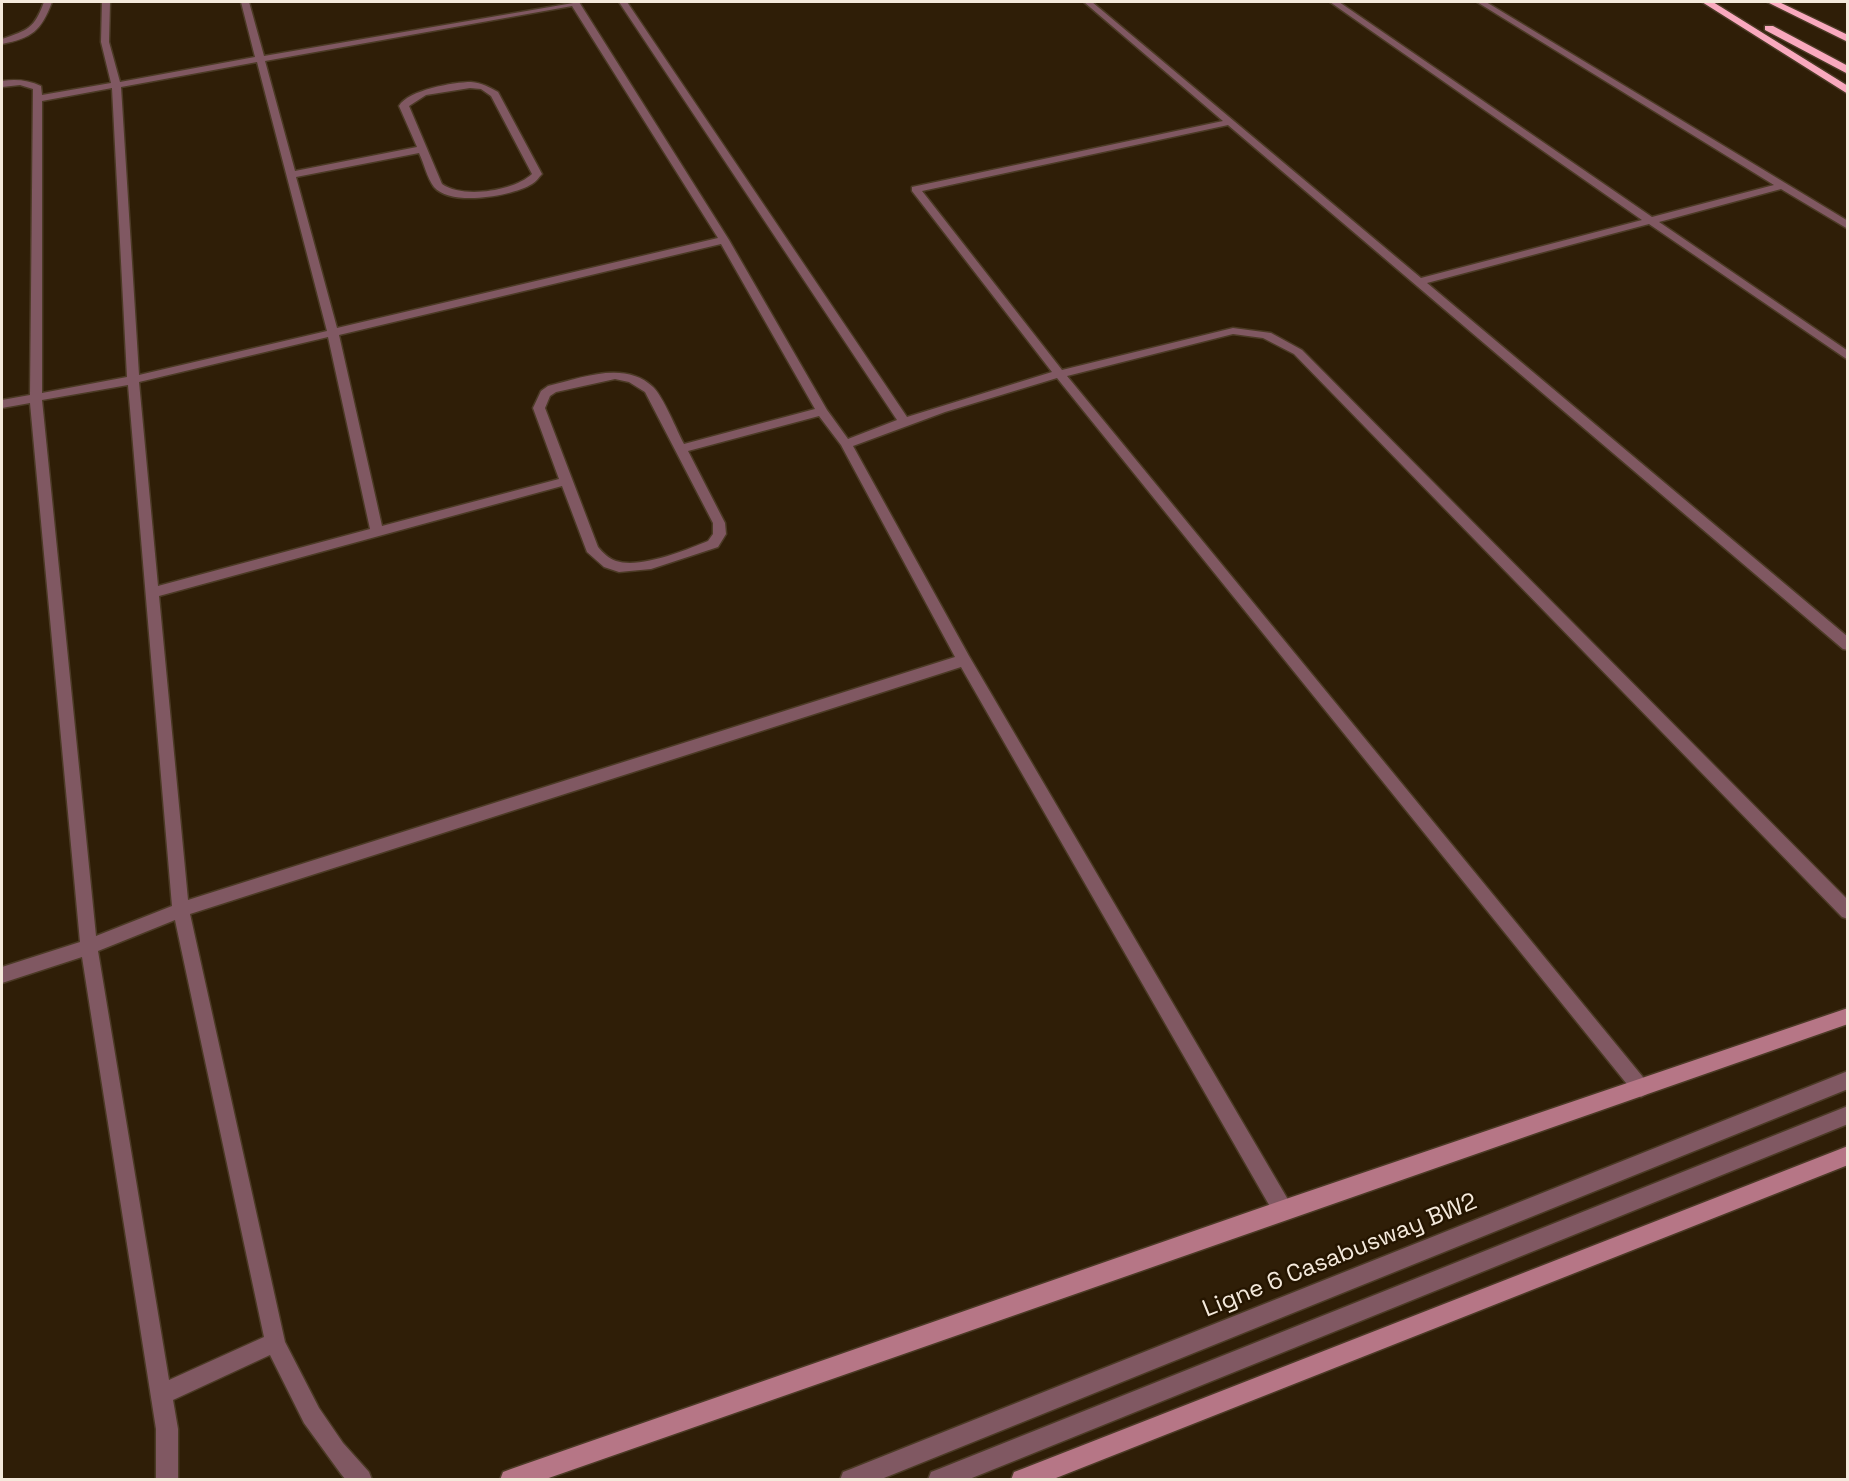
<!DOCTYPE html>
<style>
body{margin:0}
#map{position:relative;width:1849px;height:1481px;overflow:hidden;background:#2f1e07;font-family:"Space Grotesk",sans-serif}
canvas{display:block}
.frame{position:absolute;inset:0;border:3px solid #f4e9db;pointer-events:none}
</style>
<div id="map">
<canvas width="1849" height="1481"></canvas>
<div class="frame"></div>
</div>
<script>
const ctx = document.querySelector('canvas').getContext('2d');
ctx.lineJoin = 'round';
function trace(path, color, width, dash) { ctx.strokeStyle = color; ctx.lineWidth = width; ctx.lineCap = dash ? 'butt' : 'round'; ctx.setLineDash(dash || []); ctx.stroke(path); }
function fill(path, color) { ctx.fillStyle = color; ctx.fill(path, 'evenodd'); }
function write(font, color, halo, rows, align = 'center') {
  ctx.font = font + ' "Space Grotesk",sans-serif'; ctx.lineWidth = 5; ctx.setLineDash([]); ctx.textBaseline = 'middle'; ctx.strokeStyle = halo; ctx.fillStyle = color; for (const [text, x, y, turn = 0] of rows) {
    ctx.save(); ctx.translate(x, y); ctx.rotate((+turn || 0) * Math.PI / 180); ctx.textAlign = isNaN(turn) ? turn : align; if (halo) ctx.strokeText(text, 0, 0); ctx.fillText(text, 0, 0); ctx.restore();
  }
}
const lane = new Path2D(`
 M 1848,1071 L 1848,1089 L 879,1480 L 840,1480 L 843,1472 L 851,1469 Z
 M 1848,1106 L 1848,1124 L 967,1480 L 928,1480 L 931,1472 L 939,1469 Z`);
const street = new Path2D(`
 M 44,2 L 52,2 C 41,31 32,38 2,44 L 2,39 C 28,30 34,29 44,2 Z
 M 102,2 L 110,2 L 109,42 L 120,82 L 255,57 L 241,2 L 249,2 L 264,56 L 579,2 L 729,240 L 827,410 L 848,439 L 897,420 L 619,2 L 627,2 L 907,417 L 1052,372 L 912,191 L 912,187 L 1223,121 L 1084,2 L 1092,2 L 1421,278 L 1642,220 L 1330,2 L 1339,2 L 1652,217 L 1774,185 L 1477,2 L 1486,2 L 1848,221 L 1848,229 L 1781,189 L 1659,222 L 1848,351 L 1848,360 L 1649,224 L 1427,283 L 1848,637 L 1848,650 L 1843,649 L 1228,125 L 922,191 L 1062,370 L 1233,328 L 1271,333 L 1302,350 L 1848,900 L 1848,919 L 1842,917 L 1294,354 L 1263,338 L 1233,334 L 1067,376 L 1647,1082 L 1650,1088 L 1647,1094 L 1641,1097 L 1635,1094 L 1057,378 L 945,412 L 853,446 L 969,656 L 1290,1203 L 1293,1210 L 1290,1217 L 1283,1220 L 1276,1217 L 961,667 L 190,914 L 285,1342 L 319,1408 L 343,1443 L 369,1472 L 372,1480 L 346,1480 L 341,1474 L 304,1423 L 270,1355 L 173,1400 L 178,1429 L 178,1480 L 156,1480 L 156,1429 L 82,957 L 2,983 L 2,967 L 80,942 L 30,403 L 2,408 L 2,400 L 30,395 L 33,89 L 20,85 L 2,87 L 2,81 C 16,79 28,80 41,86 L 42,95 L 111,83 L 101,42 ZM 572,6 L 718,238 L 337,328 L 296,177 L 419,153 C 424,163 427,178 434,187 C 451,207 513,196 532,184 C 536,182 539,177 542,174 L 498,92 C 489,87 482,83 471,82 C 454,82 408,90 399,106 L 417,147 L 295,171 L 265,61 ZM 257,62 L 327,331 L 139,375 L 121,87 ZM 112,88 L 127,377 L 42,393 L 42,101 ZM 470,88 L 481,89 L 491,96 L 532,174 C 514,191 463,199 442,184 L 409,106 L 426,95 ZM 721,244 L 815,409 L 684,444 C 677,431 663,396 653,387 C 625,360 581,378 548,386 L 541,391 L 533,408 L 559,479 L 382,526 L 339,335 ZM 328,337 L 370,529 L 158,586 L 139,382 ZM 615,379 L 629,382 L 645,392 L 713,523 L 713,534 L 708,541 C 686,550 640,569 616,561 C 609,559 603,553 598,547 L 545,408 L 550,396 L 556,392 ZM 128,385 L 172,906 L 96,936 L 42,400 ZM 819,416 L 841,445 L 955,657 L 188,900 L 159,596 L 562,486 L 587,552 L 604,567 L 619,572 L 651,569 L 718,547 L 726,534 L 725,523 L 688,451 ZM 175,920 L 264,1337 L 169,1380 L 98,951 Z`);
const secondary = new Path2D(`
 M 1848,1008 L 1848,1024 L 543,1480 L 500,1480 L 503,1472 L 511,1469 L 1283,1200 Z
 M 1848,1146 L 1848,1165 L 1051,1480 L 1011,1480 L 1014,1472 L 1022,1469 Z`);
const highway = new Path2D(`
 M 1702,2 L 1713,2 L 1848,86 L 1848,94 Z
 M 1767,2 L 1779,2 L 1848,35 L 1848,42 Z
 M 1765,26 L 1773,26 L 1848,66 L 1848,74 L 1765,30 Z`);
trace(lane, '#4b3a25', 3);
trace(street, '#4b3a25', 3);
trace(secondary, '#4b3a25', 3);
trace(highway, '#4b3a25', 3);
fill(lane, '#805862');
fill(street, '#805862');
fill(secondary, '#b67686');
fill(highway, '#f9a9be');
write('24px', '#f4e9db', '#251500', [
 ["Ligne 6 Casabusway BW2",1340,1256,-22]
]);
</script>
